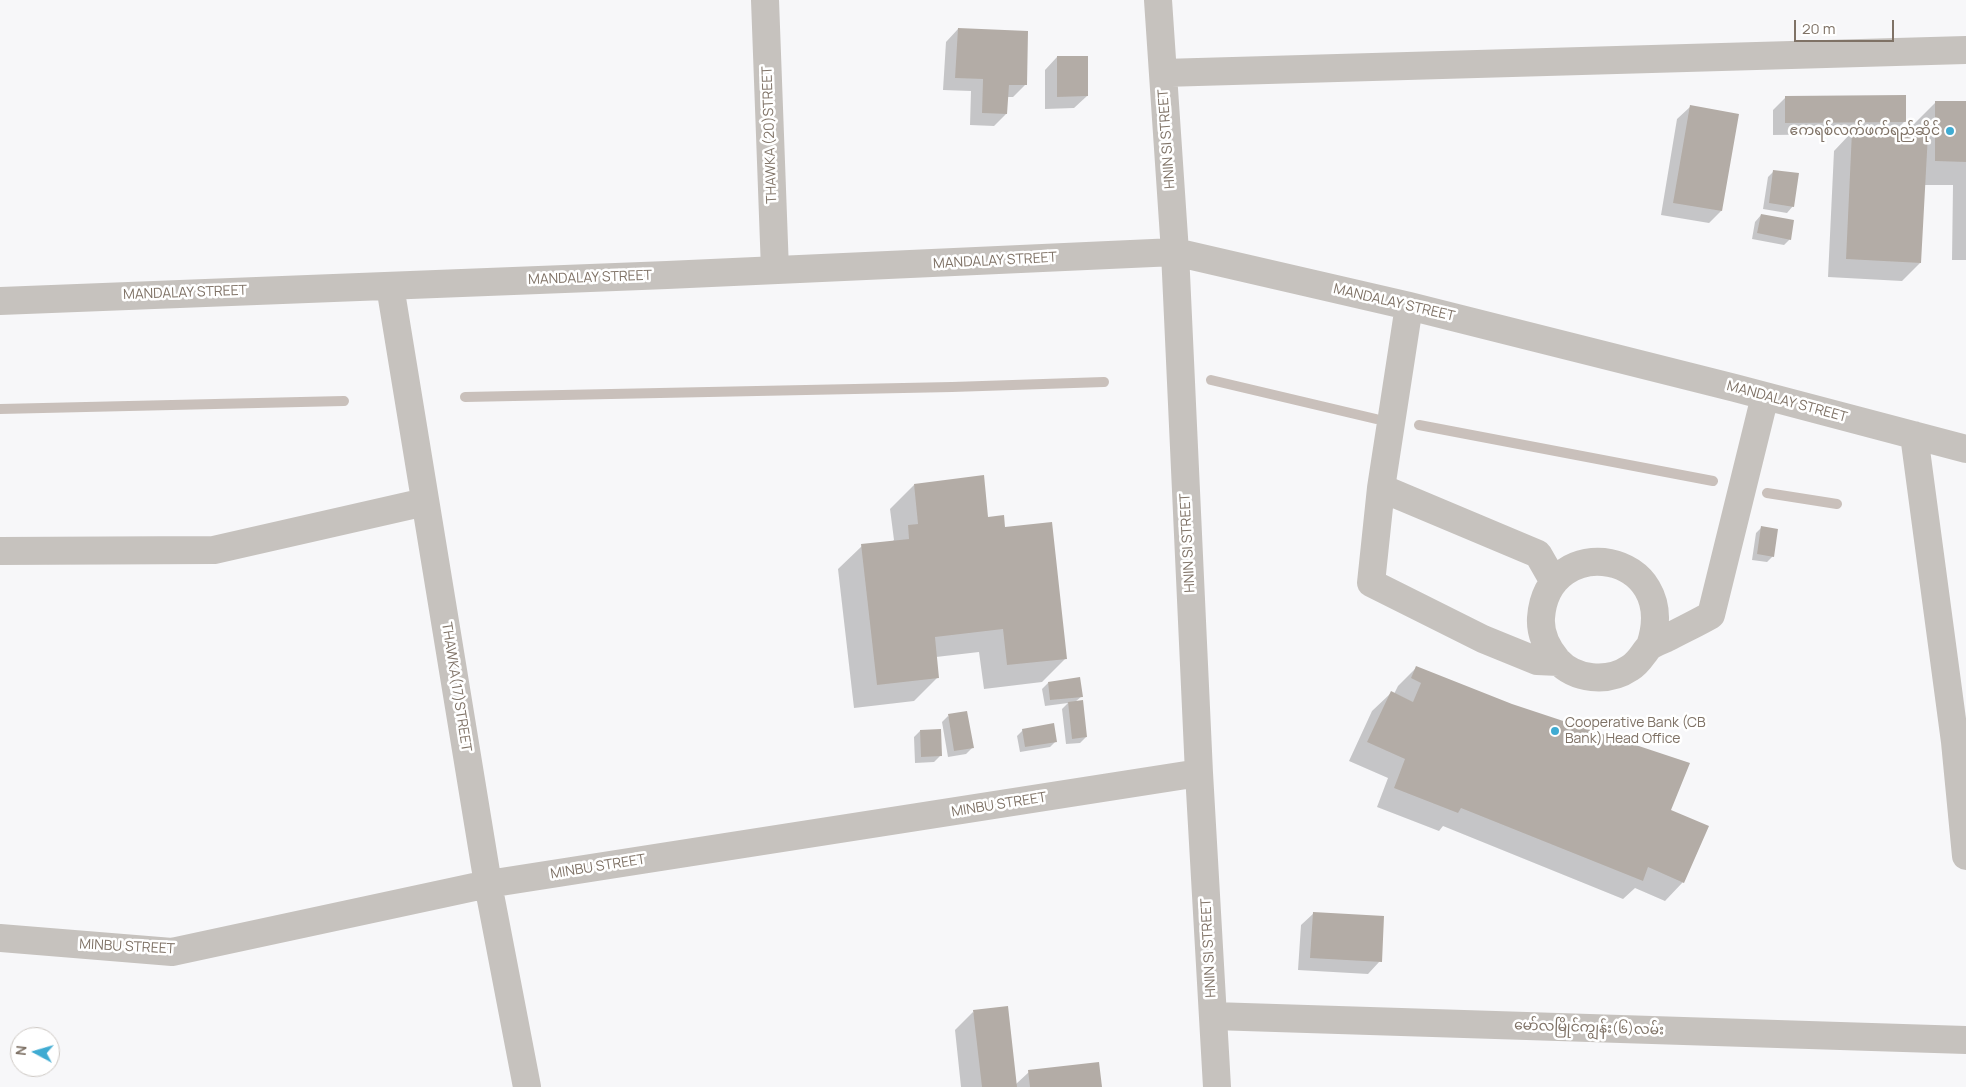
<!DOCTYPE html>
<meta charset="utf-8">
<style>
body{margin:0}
#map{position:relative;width:1966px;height:1087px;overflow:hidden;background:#f7f7f9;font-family:Manrope,sans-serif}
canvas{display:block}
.north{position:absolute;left:10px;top:1027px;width:50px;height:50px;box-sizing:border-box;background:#fff;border:1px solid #ccc7c2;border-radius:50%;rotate:276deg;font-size:14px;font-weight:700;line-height:20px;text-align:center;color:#7f7266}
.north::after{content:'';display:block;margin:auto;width:18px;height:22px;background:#3fabd2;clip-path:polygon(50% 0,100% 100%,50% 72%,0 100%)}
.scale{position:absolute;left:1794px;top:20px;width:100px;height:22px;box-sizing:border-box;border:2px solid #7f7266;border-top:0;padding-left:6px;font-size:15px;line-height:18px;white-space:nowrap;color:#7f7266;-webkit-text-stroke:4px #fff;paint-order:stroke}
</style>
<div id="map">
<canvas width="1966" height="1087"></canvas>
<div class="north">N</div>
<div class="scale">20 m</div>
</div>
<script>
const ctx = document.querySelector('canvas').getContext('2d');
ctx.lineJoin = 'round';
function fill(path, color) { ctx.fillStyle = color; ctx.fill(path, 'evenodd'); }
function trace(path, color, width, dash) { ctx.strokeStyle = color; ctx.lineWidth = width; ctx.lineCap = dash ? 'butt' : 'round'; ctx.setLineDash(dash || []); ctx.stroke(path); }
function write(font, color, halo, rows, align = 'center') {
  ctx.font = font + ' Manrope,"Noto Sans Myanmar",sans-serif'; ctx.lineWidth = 5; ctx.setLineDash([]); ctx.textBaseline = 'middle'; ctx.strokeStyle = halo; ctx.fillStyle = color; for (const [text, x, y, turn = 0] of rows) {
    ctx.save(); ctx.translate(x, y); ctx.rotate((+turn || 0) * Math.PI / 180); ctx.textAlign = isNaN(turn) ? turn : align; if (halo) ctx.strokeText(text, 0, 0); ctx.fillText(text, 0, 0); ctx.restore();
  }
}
fill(new Path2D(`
 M 958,29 L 1025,85 L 1013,97 L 1007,97 L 1006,114 L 994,126 L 970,125 L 971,91 L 943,90 L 946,42 Z
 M 1057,57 L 1087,96 L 1074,108 L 1045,109 L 1045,70 Z
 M 1786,97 L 1904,122 L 1892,134 L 1912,135 L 1912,126 L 1936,102 L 1966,102 L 1966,260 L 1952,260 L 1953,185 L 1924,185 L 1920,263 L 1902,281 L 1828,277 L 1834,151 L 1850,134 L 1773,135 L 1773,110 Z
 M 1690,107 L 1721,211 L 1709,223 L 1661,215 L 1677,119 Z
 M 1774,171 L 1793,206 L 1787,213 L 1763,209 L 1768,177 Z
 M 1761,215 L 1790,239 L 1784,245 L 1752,239 L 1755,222 Z
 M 914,485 L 987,518 L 1004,529 L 1066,658 L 1042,682 L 984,689 L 979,652 L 936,657 L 938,677 L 914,701 L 854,708 L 838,569 L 862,546 L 892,542 L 894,540 L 890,509 Z
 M 1762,527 L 1773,556 L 1767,562 L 1752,560 L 1756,533 Z
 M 1416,668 L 1669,811 L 1683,882 L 1665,901 L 1635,888 L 1623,899 L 1443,826 L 1439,831 L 1377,807 L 1388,778 L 1349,761 L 1372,711 L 1391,693 L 1394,694 L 1398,686 Z
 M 1048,683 L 1082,696 L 1075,702 L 1086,737 L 1080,743 L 1066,744 L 1062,709 L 1068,703 L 1045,706 L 1042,689 Z
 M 948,716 L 972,748 L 966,754 L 948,757 L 942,722 Z
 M 1023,730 L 1056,741 L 1050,747 L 1020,752 L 1017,736 Z
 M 920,731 L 940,756 L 934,762 L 915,763 L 914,737 Z
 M 1314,913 L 1380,961 L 1368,974 L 1298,970 L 1301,925 Z
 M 973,1012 L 1016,1084 L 1029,1072 L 1100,1087 L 961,1087 L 955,1030 Z`), '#0003');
trace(new Path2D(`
 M 1211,380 L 1376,419
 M 465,397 L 952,387 L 1104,382
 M 0,409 L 344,401
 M 1419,425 L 1713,481
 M 1767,493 L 1837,504`), '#c9c0bb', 10);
fill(new Path2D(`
 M 958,28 L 1028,31 L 1027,85 L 1009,85 L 1007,114 L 982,113 L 983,79 L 955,78 Z
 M 1057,56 L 1088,56 L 1088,96 L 1057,97 Z
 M 1906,95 L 1906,122 L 1785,123 L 1785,96 Z
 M 1935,101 L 1966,101 L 1966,162 L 1935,161 Z
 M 1690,105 L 1739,114 L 1722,211 L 1673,203 Z
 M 1852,131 L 1928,134 L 1921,263 L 1846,259 Z
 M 1773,170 L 1799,173 L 1794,207 L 1769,203 Z
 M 1761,214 L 1794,220 L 1791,240 L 1757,233 Z
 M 984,475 L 988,517 L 1004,515 L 1005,527 L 1052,522 L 1067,659 L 1007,665 L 1003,629 L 935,637 L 939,678 L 877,685 L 861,544 L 909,539 L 908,525 L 918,524 L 914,484 Z
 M 1761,526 L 1778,529 L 1774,557 L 1757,554 Z
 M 1416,666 L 1512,704 L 1690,763 L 1671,810 L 1709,826 L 1684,883 L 1648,867 L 1643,881 L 1461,808 L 1458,813 L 1394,788 L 1405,759 L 1367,742 L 1391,691 L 1413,702 L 1421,683 L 1411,678 Z
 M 1080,677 L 1083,697 L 1050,700 L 1048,682 Z
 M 1083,700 L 1087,737 L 1072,739 L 1068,702 Z
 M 967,711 L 974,748 L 954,751 L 948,714 Z
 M 1054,723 L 1057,742 L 1025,747 L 1022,729 Z
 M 941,729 L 942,756 L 921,757 L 920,730 Z
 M 1313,912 L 1384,916 L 1382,962 L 1310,958 Z
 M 1008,1006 L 1017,1087 L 982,1087 L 973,1010 Z
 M 1099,1062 L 1102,1087 L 1030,1087 L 1028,1070 Z`), '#b3aca6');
trace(new Path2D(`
 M 765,0 L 775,270
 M 1158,0 L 1175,252 L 1199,773 L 1217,1087
 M 1163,73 L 1966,50
 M 390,286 L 488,884 L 527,1087
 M 0,301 L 667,275 L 1175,252 L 1409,306 L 1735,388 L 1966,449
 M 1409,306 L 1381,488 L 1371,583 L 1483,639 L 1537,661 L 1559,662
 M 1914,435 L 1955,742 L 1966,856
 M 1381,488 L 1538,554 L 1554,582
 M 0,551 L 214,550 L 425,502
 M 1650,646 C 1682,550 1547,530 1541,618 C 1540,634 1547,648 1557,660 C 1575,680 1608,683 1630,668 C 1640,662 1643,653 1650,646 C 1655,643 1662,640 1667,638 C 1682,630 1697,623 1711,615 L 1765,396
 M 0,938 L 172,952 L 488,884 L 1199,773
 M 1213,1016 L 1966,1040`), '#c6c2be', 28);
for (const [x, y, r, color] of [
 [1950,131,5,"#3fabd2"],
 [1555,731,5,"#3fabd2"]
]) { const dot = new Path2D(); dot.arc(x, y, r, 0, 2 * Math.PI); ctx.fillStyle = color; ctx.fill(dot); trace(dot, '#fff', 2); }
write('14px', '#7f7266', '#fff', [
 ["ဧကရစ်လက်ဖက်ရည်ဆိုင်",1940,131],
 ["Cooperative Bank (CB",1565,723,"left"],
 ["Bank) Head Office",1565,739,"left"]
], 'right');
write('14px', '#7f7266', '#fff', [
 ["THAWKA (20)STREET",770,135,-92],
 ["HNIN SI STREET",1167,139,-94],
 ["MANDALAY STREET",995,261,-3],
 ["MANDALAY STREET",590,278,-2],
 ["MANDALAY STREET",185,293,-2],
 ["MANDALAY STREET",1394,303,13],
 ["MANDALAY STREET",1787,402,15],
 ["HNIN SI STREET",1188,543,-93],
 ["THAWKA(17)STREET",456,687,81],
 ["MINBU STREET",999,805,-9],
 ["MINBU STREET",598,867,-9],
 ["MINBU STREET",127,947,3],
 ["HNIN SI STREET",1209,948,-93],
 ["မော်လမြိုင်ကျွန်း(၆)လမ်း",1589,1028,2]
]);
</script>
